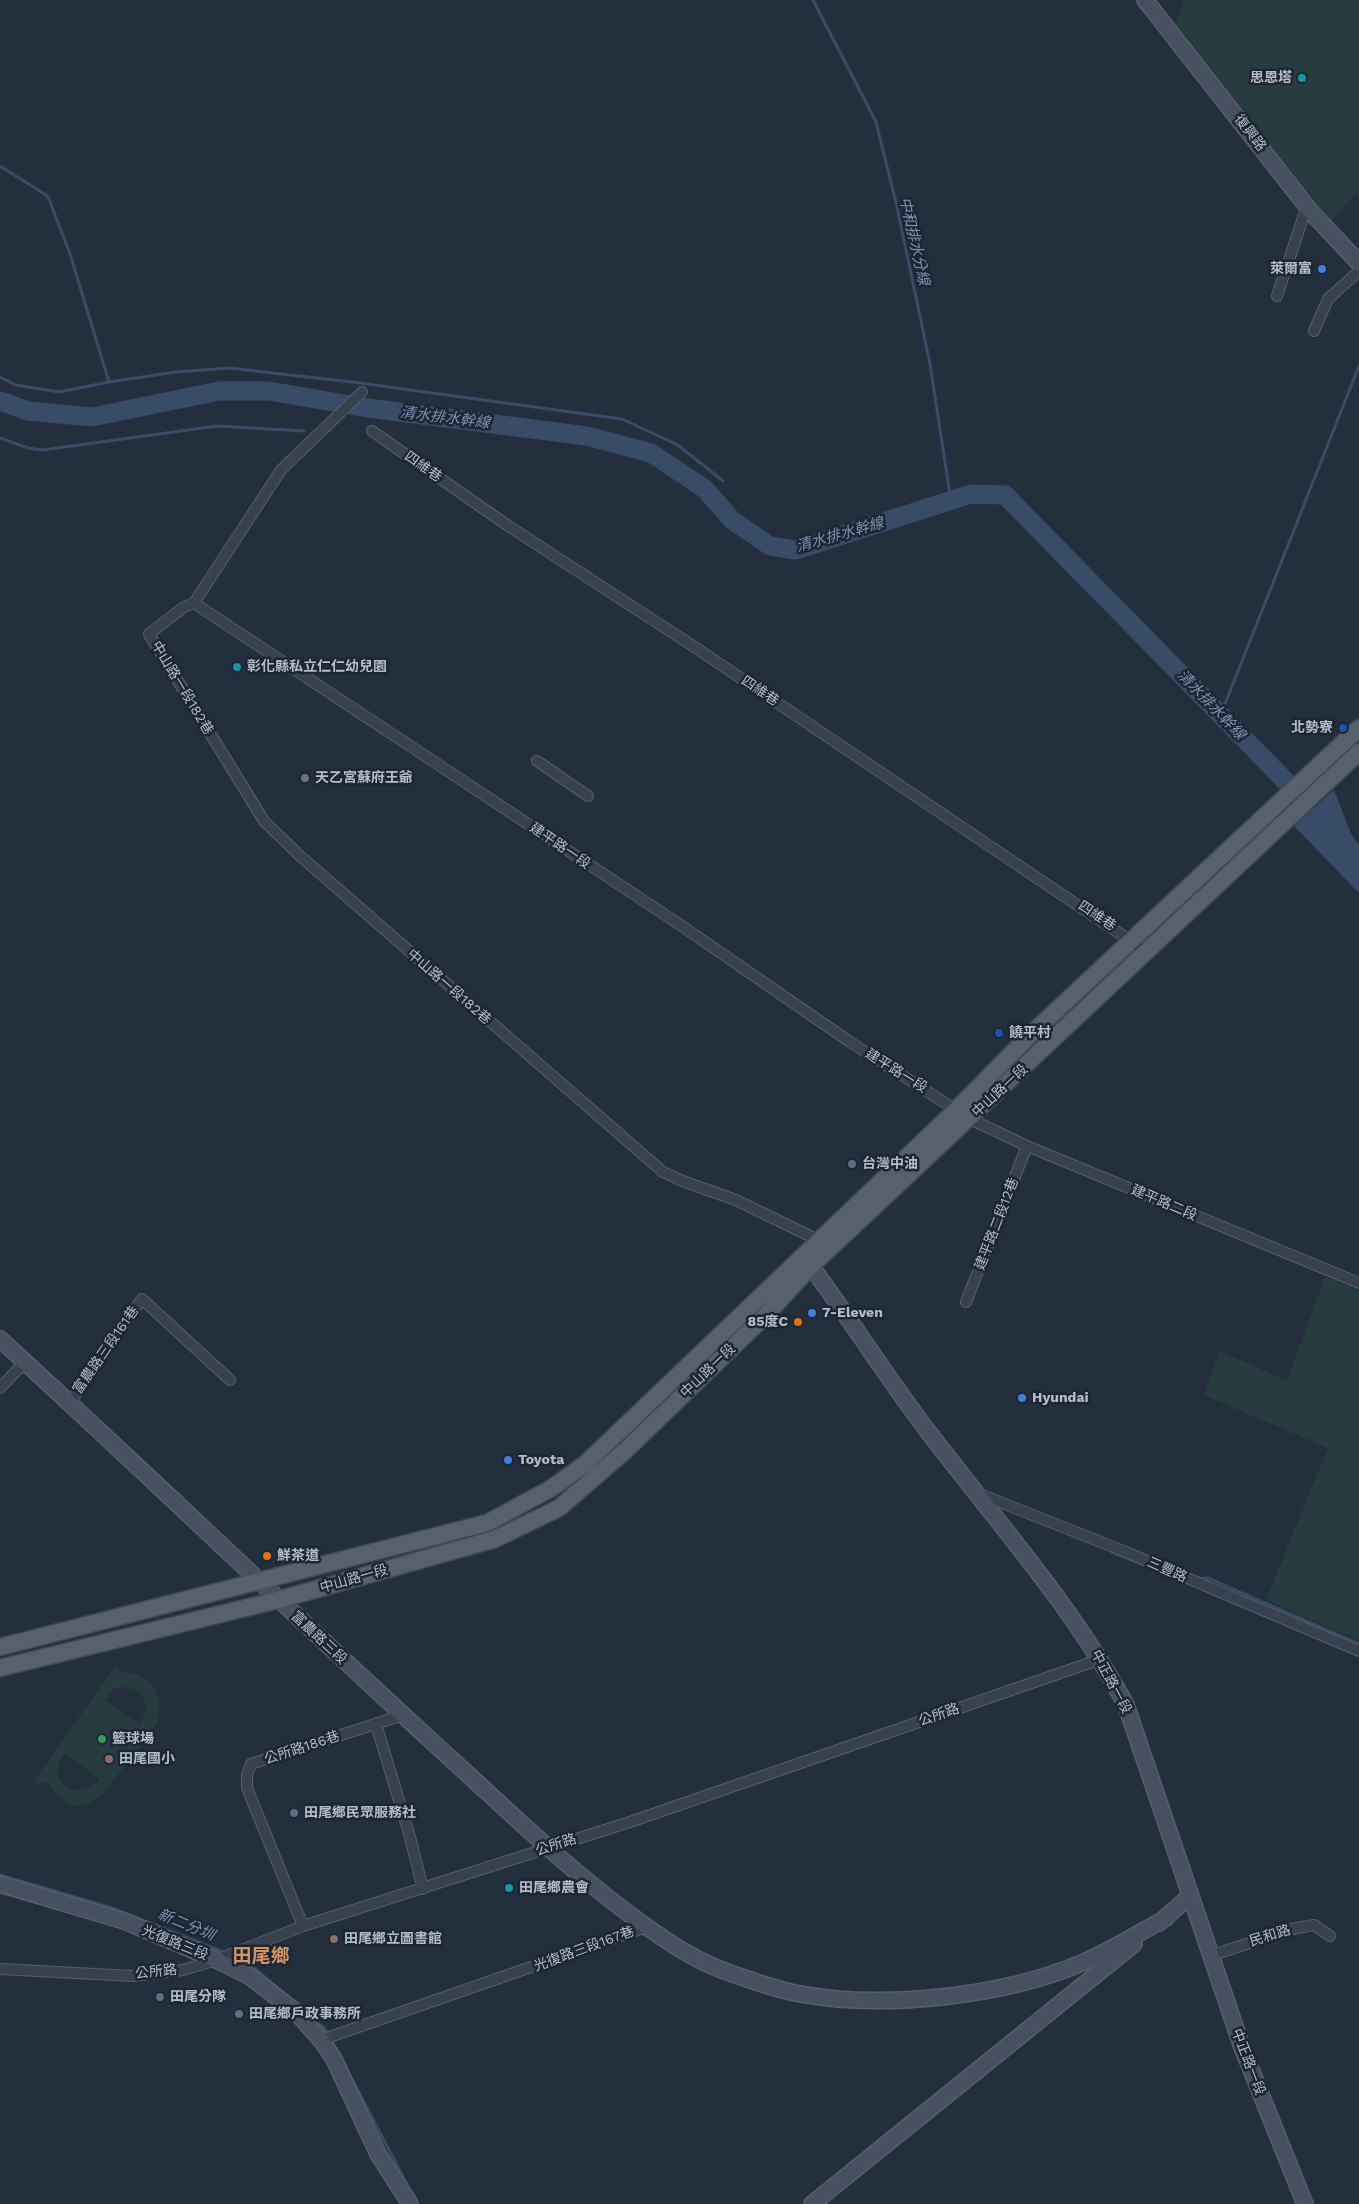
<!DOCTYPE html>
<meta charset="utf-8">
<style>
body{margin:0}
canvas{display:block;background:#242f3e}
</style>
<canvas width="1359" height="2204"></canvas>
<script>
const ctx = document.querySelector('canvas').getContext('2d');
ctx.lineJoin = 'round';
function fill(path, color) { ctx.fillStyle = color; ctx.fill(path, 'evenodd'); }
function trace(path, color, width, dash) { ctx.strokeStyle = color; ctx.lineWidth = width; ctx.lineCap = dash ? 'butt' : 'round'; ctx.setLineDash(dash || []); ctx.stroke(path); }
function write(font, color, halo, rows, align = 'center') {
  ctx.font = font + ' "Work Sans","Noto Sans TC",sans-serif'; ctx.lineWidth = 5; ctx.setLineDash([]); ctx.textBaseline = 'middle'; ctx.strokeStyle = halo; ctx.fillStyle = color; for (const [text, x, y, turn = 0] of rows) {
    ctx.save(); ctx.translate(x, y); ctx.rotate((+turn || 0) * Math.PI / 180); ctx.textAlign = isNaN(turn) ? turn : align; if (halo) ctx.strokeText(text, 0, 0); ctx.fillText(text, 0, 0); ctx.restore();
  }
}
fill(new Path2D(`
 M 1184,0 L 1359,0 L 1359,196 L 1356,193 L 1331,221 L 1176,24 Z
 M 1325,1277 L 1359,1291 L 1359,1640 L 1266,1600 L 1328,1448 L 1204,1395 L 1220,1351 L 1287,1381 Z
 M 115,1667 C 121,1674 128,1672 137,1675 C 158,1681 161,1702 158,1721 C 149,1736 137,1750 126,1764 C 102,1797 79,1829 46,1781 L 39,1784 L 33,1782 ZM 119,1687 C 136,1687 143,1692 147,1708 L 140,1724 L 105,1700 L 111,1690 ZM 64,1753 L 99,1779 L 100,1779 C 75,1804 45,1783 64,1753 Z`), '#263c3f');
fill(new Path2D(`
 M 1334,790 L 1351,834 L 1359,845 L 1359,893 L 1294,826 Z`), '#394c67');
trace(new Path2D(`
 M 813,0 L 876,122 L 897,207 L 930,364 L 951,501
 M 0,166 L 46,195 L 49,199 L 70,254 L 109,382
 M 0,377 L 16,385 L 59,392 L 109,382 L 176,372 L 229,368 L 352,382 L 622,419 L 678,445 L 723,481
 M 0,438 L 28,448 L 43,450 L 217,426 L 304,431
 M 1221,714 L 1359,366
 M 1112,1552 L 1183,1580
 M 1199,1579 L 1208,1578 L 1359,1644
 M 0,1875 L 109,1907 L 226,1953
 M 234,1956 L 245,1960 L 281,1991
 M 306,2013 L 324,2028 L 337,2050
 M 341,2058 L 412,2194`), '#394c67', 3);
trace(new Path2D(`
 M 0,401 L 28,411 L 92,417 L 219,391 L 269,391 L 368,408 L 587,436 L 651,453 L 705,489 L 732,520 L 770,546 L 796,550 L 971,494 L 1005,495 L 1305,801`), '#394c67', 19);
const street = new Path2D(`
 M 1277,296 L 1307,206
 M 1314,331 L 1328,299 L 1359,271
 M 372,431 L 507,525 L 696,648 L 1147,952
 M 194,603 L 281,470 L 362,392
 M 537,761 L 588,796
 M 822,1242 L 736,1200 L 685,1182 L 663,1172 L 299,855 L 264,821 L 149,634 L 184,607 L 194,603 L 679,924 L 850,1042 L 970,1119 L 1027,1146 L 1359,1283
 M 966,1302 L 1027,1146
 M 0,1388 L 25,1362
 M 71,1402 L 99,1358 L 142,1299 L 230,1380
 M 977,1493 L 1126,1552 L 1359,1651
 M 376,1724 L 410,1837 L 423,1889
 M 303,1926 L 247,1788 L 247,1775 L 251,1764 L 403,1715
 M 1210,1956 L 1292,1929 L 1314,1925 L 1330,1936
 M 0,1969 L 133,1976 L 183,1970 L 216,1960 L 303,1926 L 630,1822 L 1101,1659
 M 321,2040 L 646,1927`);
const secondary = new Path2D(`
 M 1145,0 L 1312,213 L 1359,263
 M 805,1258 C 848,1315 886,1377 930,1434 C 998,1523 1073,1607 1126,1705 L 1242,2047 L 1305,2204
 M 0,1339 C 155,1481 306,1627 461,1768 C 519,1821 576,1876 640,1922 C 669,1943 699,1963 733,1974 C 753,1981 775,1989 795,1993 C 881,2010 1003,1997 1084,1962 C 1112,1950 1139,1933 1166,1918
 M 0,1884 L 124,1921 L 216,1960 L 249,1976 L 295,2011 L 321,2040 L 334,2059 L 378,2154 L 410,2204
 M 1159,1923 L 1190,1896
 M 812,2204 L 1134,1944`);
const primary = new Path2D(`
 M 0,1647 L 487,1523 L 550,1489 L 584,1465 L 956,1110 L 1029,1036 L 1359,728
 M 0,1668 L 278,1600 L 495,1539 L 559,1508 L 626,1450 L 765,1316 L 811,1266 L 1359,752`);
trace(street, '#565f6c', 12);
trace(secondary, '#565f6c', 18);
trace(primary, '#414a57', 19);
trace(street, '#38414e', 10);
trace(secondary, '#465061', 15);
trace(primary, '#56606e', 16);
for (const [x, y, r, color] of [
 [1302,78,5,"#0f9aa8"],
 [1322,269,5,"#3f7fe0"],
 [237,667,5,"#0f9aa8"],
 [1343,728,5,"#1a4fb4"],
 [305,778,5,"#6b7280"],
 [999,1033,5,"#1a4fb4"],
 [852,1164,5,"#5c6f8a"],
 [812,1313,5,"#3f7fe0"],
 [798,1322,5,"#e8710a"],
 [1022,1398,5,"#3f7fe0"],
 [508,1460,5,"#3f7fe0"],
 [267,1556,5,"#e8710a"],
 [102,1739,5,"#2e9e5b"],
 [109,1759,5,"#8d6e63"],
 [294,1813,5,"#5c6f8a"],
 [509,1888,5,"#0f9aa8"],
 [334,1939,5,"#8d6e63"],
 [160,1997,5,"#5c6f8a"],
 [239,2014,5,"#5c6f8a"]
]) { const dot = new Path2D(); dot.arc(x, y, r, 0, 2 * Math.PI); ctx.fillStyle = color; ctx.fill(dot); trace(dot, '#1d2633', 2); }
write('bold 14px', '#b4bcc9', '#1d2633', [
 ["思恩塔",1292,78,"right"],
 ["萊爾富",1312,269,"right"],
 ["彰化縣私立仁仁幼兒園",247,667],
 ["北勢寮",1333,728,"right"],
 ["天乙宮蘇府王爺",315,778],
 ["饒平村",1009,1033],
 ["台灣中油",862,1164],
 ["7-Eleven",822,1313],
 ["85度C",788,1322,"right"],
 ["Hyundai",1032,1398],
 ["Toyota",518,1460],
 ["鮮茶道",277,1556],
 ["籃球場",112,1739],
 ["田尾國小",119,1759],
 ["田尾鄉民眾服務社",304,1813],
 ["田尾鄉農會",519,1888],
 ["田尾鄉立圖書館",344,1939],
 ["田尾分隊",170,1997],
 ["田尾鄉戶政事務所",249,2014]
], 'left');
write('14px', '#b4bcc9', '#1d2633', [
 ["復興路",1250,133,52],
 ["四維巷",423,467,35],
 ["中山路一段182巷",182,688,59],
 ["四維巷",760,691,34],
 ["建平路一段",560,846,34],
 ["四維巷",1097,916,34],
 ["中山路一段182巷",449,987,41],
 ["建平路一段",896,1071,32],
 ["中山路一段",1000,1091,-43],
 ["建平路二段",1164,1203,23],
 ["建平路二段12巷",997,1224,-69],
 ["富農路三段161巷",106,1350,-55],
 ["中山路一段",708,1371,-44],
 ["三豐路",1167,1570,24],
 ["中山路一段",354,1579,-16],
 ["富農路三段",319,1638,43],
 ["中正路一段",1111,1682,62],
 ["公所路",939,1715,-19],
 ["公所路186巷",302,1748,-18],
 ["公所路",556,1845,-18],
 ["民和路",1270,1936,-17],
 ["光復路三段",175,1943,22],
 ["光復路三段167巷",584,1949,-20],
 ["公所路",156,1972,-6],
 ["中正路一段",1248,2062,69]
]);
write('italic 15px', '#7c92b1', '#1d2633', [
 ["中和排水分線",914,241,77],
 ["清水排水幹線",445,418,7],
 ["清水排水幹線",840,535,-16],
 ["清水排水幹線",1211,705,46],
 ["新二分圳",186,1925,22]
]);
write('bold 19px', '#d59563', '#1d2633', [
 ["田尾鄉",261,1956]
]);
</script>
